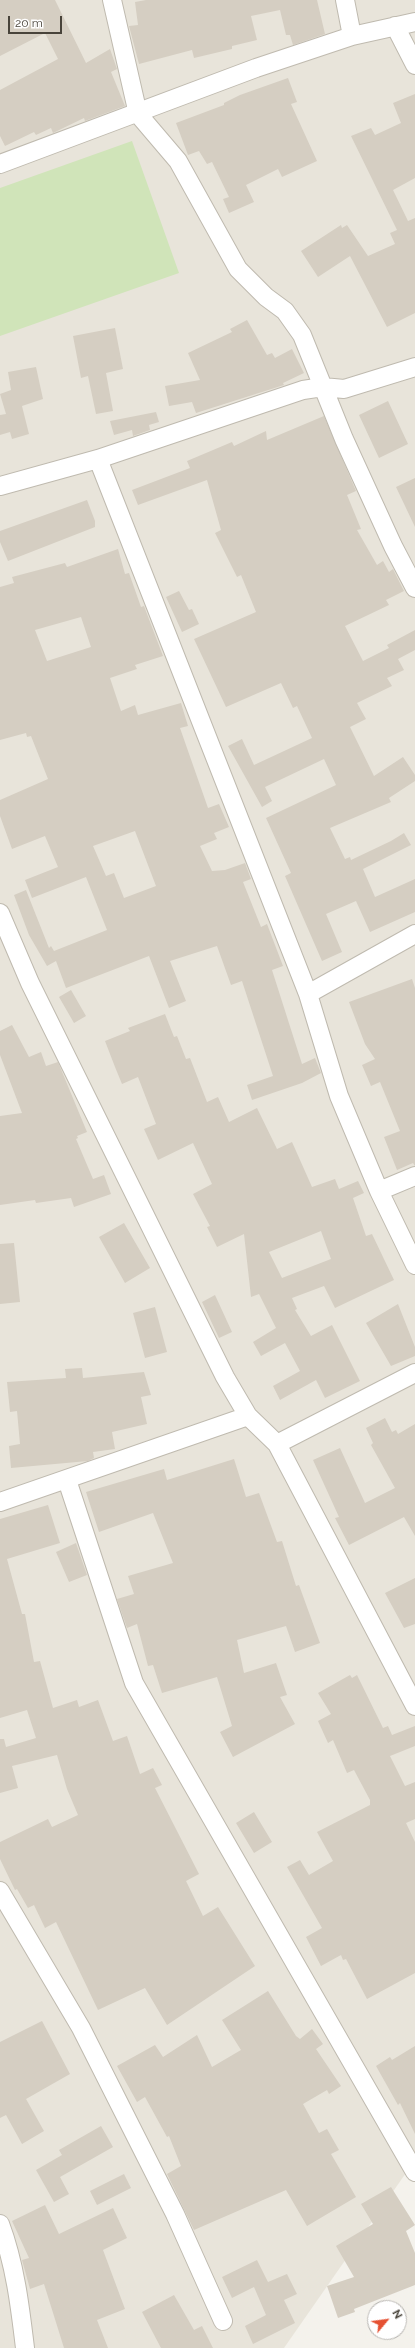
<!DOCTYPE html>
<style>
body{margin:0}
#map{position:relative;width:415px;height:2348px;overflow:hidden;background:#f4f2ec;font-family:Raleway,sans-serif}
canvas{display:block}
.north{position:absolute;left:367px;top:2300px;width:40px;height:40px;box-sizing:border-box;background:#fff;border:1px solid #b6b4b0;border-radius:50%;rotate:61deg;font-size:11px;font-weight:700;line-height:16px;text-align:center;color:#48433a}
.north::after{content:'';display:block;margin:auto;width:14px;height:18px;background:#e55132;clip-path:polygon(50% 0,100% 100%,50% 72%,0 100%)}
.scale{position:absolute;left:8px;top:16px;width:54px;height:18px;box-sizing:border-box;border:2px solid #48433a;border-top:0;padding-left:5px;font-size:12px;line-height:14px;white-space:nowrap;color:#48433a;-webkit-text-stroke:3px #fff;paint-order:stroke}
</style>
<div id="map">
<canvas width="415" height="2348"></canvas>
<div class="north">N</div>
<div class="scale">20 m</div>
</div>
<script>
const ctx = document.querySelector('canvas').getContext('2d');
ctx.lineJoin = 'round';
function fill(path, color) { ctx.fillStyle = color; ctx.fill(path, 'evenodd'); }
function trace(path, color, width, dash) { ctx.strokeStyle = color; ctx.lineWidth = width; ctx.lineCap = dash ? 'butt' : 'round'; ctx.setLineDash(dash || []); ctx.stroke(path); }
fill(new Path2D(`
 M 0,0 L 415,0 L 415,2160 L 284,2348 L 0,2348 Z`), '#e8e4da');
fill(new Path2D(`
 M 132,141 L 179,273 L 0,336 L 0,188 Z`), '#d0e4b9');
fill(new Path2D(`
 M 0,0 L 55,0 L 86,63 L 110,49 L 117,69 L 111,72 L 125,106 L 85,121 L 84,118 L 53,133 L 51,128 L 36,135 L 34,132 L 5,146 L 0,136 L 0,90 L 58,59 L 45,33 L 0,56 Z
 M 146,0 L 317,0 L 325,34 L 293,45 L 290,35 L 286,35 L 280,10 L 251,16 L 257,40 L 232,46 L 232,49 L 194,58 L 192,50 L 139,64 L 129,26 L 138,25 L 135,2 Z
 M 288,78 L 297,102 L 291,104 L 317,161 L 282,177 L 278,169 L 246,185 L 254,202 L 229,213 L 223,199 L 229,197 L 212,162 L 207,164 L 199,151 L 188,155 L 176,123 L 224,105 L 224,103 L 240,95 Z
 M 415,94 L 415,178 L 393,190 L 408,221 L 415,218 L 415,313 L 387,327 L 350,256 L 318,277 L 301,251 L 341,225 L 342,228 L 347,225 L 368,256 L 395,244 L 390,233 L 397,230 L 351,136 L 371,128 L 375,135 L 401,123 L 393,103 Z
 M 247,320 L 267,355 L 272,353 L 275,358 L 292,349 L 304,373 L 283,383 L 284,385 L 196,413 L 192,402 L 169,406 L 165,386 L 200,380 L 188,353 L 232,332 L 230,329 Z
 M 115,328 L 123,369 L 106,373 L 113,411 L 96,414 L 88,376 L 81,378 L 73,336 Z
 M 36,367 L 43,399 L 22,406 L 29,434 L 12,439 L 10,432 L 0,435 L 0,415 L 6,414 L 0,394 L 11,390 L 8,372 Z
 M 388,401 L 408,444 L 379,458 L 359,415 Z
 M 156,412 L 159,422 L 149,425 L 150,430 L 133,436 L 132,430 L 114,435 L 110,421 Z
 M 324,416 L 356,491 L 347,495 L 361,529 L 357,530 L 377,565 L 383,561 L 389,572 L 393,569 L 404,591 L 386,600 L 389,605 L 345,626 L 363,661 L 389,648 L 387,645 L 415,630 L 415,650 L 398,659 L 404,670 L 387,678 L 392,686 L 357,703 L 366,719 L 350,727 L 374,776 L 403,757 L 415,775 L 415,781 L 389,798 L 391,802 L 330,828 L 345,859 L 350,857 L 351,860 L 391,841 L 404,833 L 411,845 L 363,869 L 375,897 L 415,879 L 415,912 L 370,932 L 356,901 L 326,914 L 342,952 L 322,961 L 285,876 L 291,873 L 266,818 L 336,785 L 324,759 L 265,787 L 272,801 L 262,807 L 228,746 L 242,739 L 254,765 L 312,738 L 297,706 L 293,708 L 281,683 L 226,707 L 194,639 L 256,612 L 241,575 L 237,577 L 215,533 L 221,530 L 207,480 L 138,505 L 132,490 L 190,468 L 187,461 L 232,442 L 234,446 L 266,431 L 267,440 Z
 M 415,478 L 415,527 L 396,487 Z
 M 87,500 L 95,521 L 95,527 L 8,561 L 0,542 L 0,531 Z
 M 118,549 L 125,574 L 129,573 L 141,607 L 144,606 L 163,656 L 135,665 L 137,669 L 110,678 L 121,711 L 135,705 L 138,715 L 181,703 L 188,726 L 180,728 L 208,808 L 219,804 L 229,827 L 214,833 L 217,839 L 200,846 L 212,871 L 225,870 L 245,863 L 251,879 L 243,882 L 261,927 L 267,924 L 283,966 L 272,970 L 302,1064 L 315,1058 L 321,1073 L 302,1083 L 252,1100 L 247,1085 L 273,1076 L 242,981 L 231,985 L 217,946 L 170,961 L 186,1001 L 169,1008 L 149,956 L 66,988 L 56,961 L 47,966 L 29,935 L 14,895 L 26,890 L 49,948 L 51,946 L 54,951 L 107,930 L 86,877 L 32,898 L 25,880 L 58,867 L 45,836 L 12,849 L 0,816 L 0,800 L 48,779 L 31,736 L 27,737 L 26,733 L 0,740 L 0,587 L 14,583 L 12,577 L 65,563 L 67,567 ZM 81,617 L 91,647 L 47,661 L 35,630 ZM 135,831 L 156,886 L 124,898 L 114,873 L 106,876 L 93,846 Z
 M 179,591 L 189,610 L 192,609 L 199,624 L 182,632 L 166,597 Z
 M 412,979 L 415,988 L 415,1166 L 413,1163 L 397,1170 L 384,1137 L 400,1131 L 380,1082 L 371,1086 L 362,1065 L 375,1059 L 365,1044 L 349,1002 Z
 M 71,990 L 86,1016 L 74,1023 L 59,997 Z
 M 165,1014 L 174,1037 L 177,1036 L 186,1059 L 190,1058 L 207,1102 L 218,1097 L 229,1122 L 257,1108 L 277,1149 L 292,1142 L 312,1187 L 335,1179 L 339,1189 L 358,1181 L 364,1193 L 353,1198 L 366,1236 L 372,1234 L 394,1280 L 335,1308 L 324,1286 L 292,1298 L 297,1309 L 295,1310 L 311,1336 L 332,1325 L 360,1381 L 325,1398 L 316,1380 L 280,1400 L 273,1386 L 300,1371 L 285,1343 L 261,1356 L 253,1342 L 276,1328 L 259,1294 L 251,1297 L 244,1234 L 217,1247 L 207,1227 L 210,1226 L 193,1194 L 212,1184 L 193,1143 L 158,1160 L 144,1129 L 156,1124 L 138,1077 L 122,1084 L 115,1067 L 105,1041 L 130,1031 L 128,1028 ZM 321,1231 L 331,1259 L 282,1278 L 269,1252 Z
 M 12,1025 L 29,1057 L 41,1052 L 46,1066 L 58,1062 L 87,1132 L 77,1136 L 78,1138 L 76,1139 L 93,1179 L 104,1175 L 111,1194 L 74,1207 L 71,1198 L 36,1203 L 35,1200 L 0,1205 L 0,1116 L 22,1113 L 0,1055 L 0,1031 Z
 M 124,1223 L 150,1268 L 125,1283 L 99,1237 Z
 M 14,1243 L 20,1302 L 0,1304 L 0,1244 Z
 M 215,1295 L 232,1332 L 219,1338 L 202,1302 Z
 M 398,1304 L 415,1347 L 415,1356 L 391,1366 L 366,1323 Z
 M 155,1307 L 167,1352 L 145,1358 L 133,1313 Z
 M 82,1368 L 83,1378 L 144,1372 L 151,1395 L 141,1397 L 147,1424 L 112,1432 L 115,1449 L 93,1452 L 94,1458 L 88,1461 L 11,1468 L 9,1446 L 20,1444 L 17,1411 L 10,1412 L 7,1382 L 66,1378 L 65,1369 Z
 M 385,1418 L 392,1432 L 396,1430 L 398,1434 L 415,1424 L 415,1536 L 404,1517 L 349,1545 L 335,1518 L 339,1517 L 313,1460 L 340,1448 L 365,1503 L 395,1488 L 371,1445 L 373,1443 L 366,1428 Z
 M 234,1459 L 246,1497 L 259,1493 L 277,1542 L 282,1541 L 296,1586 L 299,1585 L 320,1643 L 295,1652 L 286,1626 L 237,1640 L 244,1673 L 276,1663 L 287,1695 L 280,1697 L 295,1724 L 233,1757 L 220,1732 L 232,1726 L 217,1677 L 162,1693 L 153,1665 L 148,1666 L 137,1624 L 127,1628 L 117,1599 L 134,1594 L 128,1576 L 173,1563 L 153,1513 L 99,1532 L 86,1492 L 164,1469 L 167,1480 Z
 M 48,1505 L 60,1543 L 7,1559 L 22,1614 L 25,1614 L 34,1662 L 40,1661 L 53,1708 L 77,1700 L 79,1707 L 98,1700 L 113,1741 L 127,1736 L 140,1774 L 153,1768 L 162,1785 L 155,1788 L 199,1874 L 186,1881 L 203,1916 L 218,1907 L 255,1966 L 167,2025 L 145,1988 L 98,2010 L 56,1922 L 45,1928 L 34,1905 L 28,1908 L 17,1889 L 15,1890 L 0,1859 L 0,1842 L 48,1819 L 52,1827 L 78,1815 L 67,1789 L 57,1755 L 12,1766 L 18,1788 L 0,1793 L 0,1739 L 4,1739 L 6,1747 L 36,1738 L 27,1710 L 0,1718 L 0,1519 Z
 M 76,1543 L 87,1575 L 69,1582 L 56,1552 Z
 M 415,1578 L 415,1624 L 404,1628 L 385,1593 Z
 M 350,1675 L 352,1678 L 357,1675 L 383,1728 L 388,1726 L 392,1735 L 415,1726 L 415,1746 L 390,1756 L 405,1786 L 415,1782 L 415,1819 L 406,1823 L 415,1842 L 415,1973 L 367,1999 L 346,1959 L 343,1960 L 341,1955 L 321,1966 L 306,1937 L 322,1928 L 287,1867 L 300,1860 L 309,1875 L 333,1861 L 317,1832 L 370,1805 L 370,1800 L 354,1770 L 347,1773 L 333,1740 L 328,1743 L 318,1721 L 331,1714 L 318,1693 Z
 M 254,1812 L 272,1842 L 254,1853 L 236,1823 Z
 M 268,1991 L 296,2036 L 300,2039 L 312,2029 L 323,2044 L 316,2049 L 341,2086 L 329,2094 L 327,2090 L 303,2104 L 319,2133 L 327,2129 L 339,2150 L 331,2154 L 356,2197 L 307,2226 L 286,2190 L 194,2230 L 167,2174 L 181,2166 L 169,2136 L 167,2137 L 145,2097 L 137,2102 L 117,2066 L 155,2045 L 163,2057 L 197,2035 L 212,2067 L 241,2050 L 222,2020 Z
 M 42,2021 L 70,2074 L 26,2099 L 44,2131 L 22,2144 L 6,2115 L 0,2118 L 0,2042 Z
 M 415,2046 L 415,2134 L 400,2103 L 398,2105 L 376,2066 L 390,2057 L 392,2060 Z
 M 101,2126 L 113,2147 L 60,2177 L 69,2194 L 54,2202 L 36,2170 L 62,2155 L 59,2150 Z
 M 124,2174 L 131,2188 L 97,2205 L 90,2191 Z
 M 391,2187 L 415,2225 L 406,2231 L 415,2253 L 415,2285 L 354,2309 L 355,2312 L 338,2318 L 327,2286 L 354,2277 L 336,2246 L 373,2224 L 361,2204 Z
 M 45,2205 L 59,2234 L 113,2208 L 127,2238 L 103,2250 L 125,2309 L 97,2320 L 108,2348 L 64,2348 L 44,2284 L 30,2289 L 22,2260 L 29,2258 L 12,2221 Z
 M 257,2260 L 268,2282 L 287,2274 L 297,2294 L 284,2300 L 295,2323 L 253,2344 L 245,2326 L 266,2315 L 254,2287 L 232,2298 L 222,2277 Z
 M 174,2295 L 194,2330 L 202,2326 L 213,2348 L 161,2348 L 142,2312 Z`), '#d5cec2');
const minor = new Path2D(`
 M 112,0 L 138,114 L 178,161 L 238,269 L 266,297 L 285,311 L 302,335 L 344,439 L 393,546 L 415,588
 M 345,0 L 352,36
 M 395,26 L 415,65
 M 0,164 L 256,68 L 352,36 L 415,22
 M 98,459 L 308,994 L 339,1096 L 379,1191 L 415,1265
 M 0,486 L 98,459 L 303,390 L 323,387 L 344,389 L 415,367
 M 0,913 L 30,983 L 225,1377 L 248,1416 L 277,1444 L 415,1706
 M 308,994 L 415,934
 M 379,1191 L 415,1176
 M 277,1444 L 415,1373
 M 67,1480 L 134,1683 L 415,2172
 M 0,1502 L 248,1416
 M 0,1891 L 81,2028 L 175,2214 L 223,2321
 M 0,2224 C 15,2264 20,2306 25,2348`);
trace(minor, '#bfbaaf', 20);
trace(minor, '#fff', 18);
</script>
